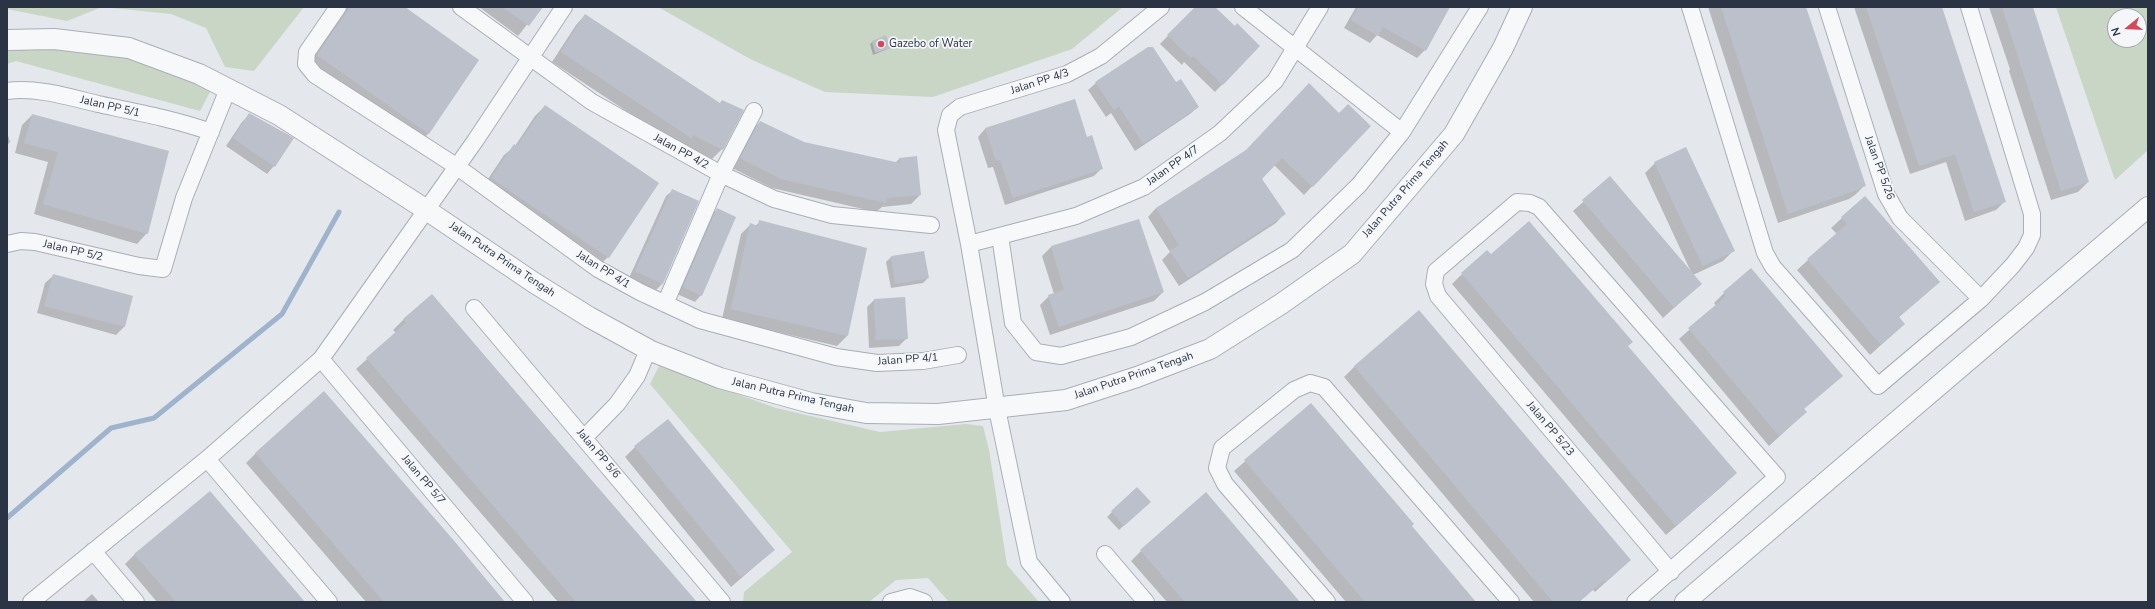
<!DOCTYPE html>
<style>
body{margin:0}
#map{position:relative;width:2155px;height:609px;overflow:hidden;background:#e4e7ec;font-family:"Nunito Sans",sans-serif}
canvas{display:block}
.frame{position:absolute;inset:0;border:8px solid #2b3445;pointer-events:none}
.north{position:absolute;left:2107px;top:8px;width:40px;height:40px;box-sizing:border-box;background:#f4f6f9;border:1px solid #a4a8b1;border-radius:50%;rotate:252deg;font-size:11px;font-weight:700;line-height:16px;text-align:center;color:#2b3445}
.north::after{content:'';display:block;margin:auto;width:14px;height:18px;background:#d1495b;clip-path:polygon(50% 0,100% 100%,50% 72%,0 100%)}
</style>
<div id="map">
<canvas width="2155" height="609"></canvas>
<div class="frame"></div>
<div class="north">N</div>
</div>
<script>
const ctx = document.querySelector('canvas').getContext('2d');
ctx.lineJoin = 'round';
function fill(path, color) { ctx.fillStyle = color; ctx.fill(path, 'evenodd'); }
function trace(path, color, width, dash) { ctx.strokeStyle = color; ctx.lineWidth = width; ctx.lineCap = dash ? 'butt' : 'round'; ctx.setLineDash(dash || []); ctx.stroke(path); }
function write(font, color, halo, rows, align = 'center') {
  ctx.font = font + ' "Nunito Sans",sans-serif'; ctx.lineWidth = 3.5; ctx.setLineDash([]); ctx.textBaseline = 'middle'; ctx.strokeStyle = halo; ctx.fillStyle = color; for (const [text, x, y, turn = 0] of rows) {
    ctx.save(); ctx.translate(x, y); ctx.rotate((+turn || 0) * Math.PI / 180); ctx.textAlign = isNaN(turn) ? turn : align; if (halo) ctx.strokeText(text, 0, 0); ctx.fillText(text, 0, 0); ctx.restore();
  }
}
fill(new Path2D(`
 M 7,7 L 102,7 L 67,21 L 7,9 Z
 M 102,7 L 304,7 L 254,71 L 225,67 L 206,28 L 171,14 Z
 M 658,7 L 1123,7 L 1072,49 L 933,97 L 825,92 L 752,60 Z
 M 2056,7 L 2148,7 L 2148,150 L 2115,180 ZM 2115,16 L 2139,16 L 2139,40 L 2115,40 Z
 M 53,44 L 133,55 L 212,88 L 200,111 L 16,61 L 7,64 L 7,48 Z
 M 659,366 L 776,408 L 880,432 L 966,424 L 983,426 L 989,450 L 1007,565 L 1039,602 L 949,602 L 928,578 L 896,580 L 869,602 L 743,602 L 744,592 L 792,552 L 650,384 Z`), '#c9d6c5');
fill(new Path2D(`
 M 344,7 L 403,7 L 478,60 L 428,134 L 418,144 L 307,66 L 344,13 L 341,12 Z
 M 479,7 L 541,7 L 518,36 Z
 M 1196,7 L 1214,7 L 1235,27 L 1259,46 L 1215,92 L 1184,62 L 1182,65 L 1160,44 Z
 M 1356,7 L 1449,7 L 1425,50 L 1417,58 L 1377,35 L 1370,43 L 1344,28 Z
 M 1708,7 L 1805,7 L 1865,185 L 1855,195 L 1849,199 L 1778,223 Z
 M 1854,7 L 1941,7 L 2005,201 L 1996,210 L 1965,221 L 1946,162 L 1910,174 Z
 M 1989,7 L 2032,7 L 2088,182 L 2078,192 L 2051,200 L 2009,71 L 2010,69 Z
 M 585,15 L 719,104 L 722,149 L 712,159 L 683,145 L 681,147 L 552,62 L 576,25 Z
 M 873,41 L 890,48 L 873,55 L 870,44 Z
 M 1096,83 L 1175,84 L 1198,107 L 1190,114 L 1135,151 L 1111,113 L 1106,117 L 1088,90 Z
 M 545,106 L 608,257 L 598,267 L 482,188 L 504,155 L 515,146 L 535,116 Z
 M 250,114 L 274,166 L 267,174 L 226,146 L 242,122 Z
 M 1339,114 L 1369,126 L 1304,195 L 1274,165 L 1261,178 L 1284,214 L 1276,223 L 1179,286 L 1162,260 L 1170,252 L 1148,217 L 1156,208 Z
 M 32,115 L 147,233 L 137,244 L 34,214 L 48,162 L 15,153 L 22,125 Z
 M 760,122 L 804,143 L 895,163 L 900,158 L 920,195 L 911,204 L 882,207 L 876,212 L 772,188 L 732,168 L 751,131 Z
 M 985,129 L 1087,138 L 1102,168 L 1094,176 L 1005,205 L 993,167 L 988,168 L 978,137 Z
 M 7,132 L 10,142 L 7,145 Z
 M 1655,163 L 1733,251 L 1723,261 L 1693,275 L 1700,284 L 1663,318 L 1573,211 L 1610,178 L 1691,272 L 1645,173 Z
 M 673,190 L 662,284 L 656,290 L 629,278 L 666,196 Z
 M 1865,197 L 1928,292 L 1899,317 L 1904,324 L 1870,355 L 1797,270 L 1837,234 L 1831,228 Z
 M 717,209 L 701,295 L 695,302 L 677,294 L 711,215 Z
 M 1139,220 L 1163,292 L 1154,301 L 1050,335 L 1040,305 L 1049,296 L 1054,294 L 1042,256 L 1051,247 Z
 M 760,222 L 847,336 L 837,346 L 722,319 L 741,234 L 751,224 L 755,226 Z
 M 891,257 L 928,278 L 923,283 L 891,288 L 886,262 Z
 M 1462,274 L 1726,483 L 1666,535 L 1452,284 Z
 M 53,276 L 132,297 L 124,327 L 116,335 L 37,313 L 45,283 Z
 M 1724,293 L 1806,412 L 1769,446 L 1679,339 L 1716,306 L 1714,303 Z
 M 432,295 L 696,602 L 558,602 L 356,369 L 396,333 L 393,330 L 403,320 Z
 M 874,300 L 907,338 L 899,346 L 869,348 L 867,307 Z
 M 1355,366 L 1630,560 L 1595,592 L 1593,590 L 1579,602 L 1534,602 L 1344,377 Z
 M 1311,404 L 1410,526 L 1475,602 L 1346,602 L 1234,471 Z
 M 635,447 L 774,550 L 731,587 L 625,457 Z
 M 256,453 L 504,602 L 366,602 L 246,463 Z
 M 1144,507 L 1119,530 L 1107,517 L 1112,512 Z
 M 1141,551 L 1298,602 L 1167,602 L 1131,561 Z
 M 135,554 L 304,602 L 157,602 L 125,564 Z
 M 92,594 L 99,602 L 83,602 Z`), '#0003');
trace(new Path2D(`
 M 7,518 L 111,428 L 154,418 L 282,314 L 339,212`), '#9fb4cc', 5);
fill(new Path2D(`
 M 350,7 L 405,7 L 479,60 L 429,134 L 317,55 Z
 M 502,7 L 543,7 L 529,26 Z
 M 1195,7 L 1215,7 L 1235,26 L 1237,23 L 1260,46 L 1223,85 L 1193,56 L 1191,58 L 1167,35 Z
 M 1359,7 L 1450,7 L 1426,51 L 1383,27 L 1378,36 L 1351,20 Z
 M 1721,7 L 1806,7 L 1866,186 L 1859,188 L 1860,189 L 1788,214 Z
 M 1866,7 L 1942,7 L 2006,202 L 1974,212 L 1955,154 L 1919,166 Z
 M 2002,7 L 2033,7 L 2089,182 L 2061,191 Z
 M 585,14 L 720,103 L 722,100 L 744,110 L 723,150 L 693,135 L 691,138 L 561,52 Z
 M 886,35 L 891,48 L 875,53 L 872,41 Z
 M 1148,47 L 1153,47 L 1176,82 L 1181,79 L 1199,107 L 1143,144 L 1119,106 L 1114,110 L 1095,82 Z
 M 1309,83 L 1339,113 L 1348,104 L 1371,126 L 1313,187 L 1282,158 L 1262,179 L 1286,214 L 1188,278 L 1170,251 L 1179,245 L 1156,208 L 1246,150 Z
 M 1075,99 L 1087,137 L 1092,135 L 1103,169 L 1013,198 L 1000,160 L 996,161 L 985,128 Z
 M 545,105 L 659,183 L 609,258 L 491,178 L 514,144 L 517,146 Z
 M 249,113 L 294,138 L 275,167 L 233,138 Z
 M 32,114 L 169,151 L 148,234 L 43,204 L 58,152 L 24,143 Z
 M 760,121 L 804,142 L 900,163 L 899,158 L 917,156 L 921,195 L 887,198 L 886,203 L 781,179 L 740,158 Z
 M 1686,147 L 1735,251 L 1703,266 L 1654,162 Z
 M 1610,176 L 1702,284 L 1674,308 L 1582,200 Z
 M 672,189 L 699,201 L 663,284 L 635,271 Z
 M 1865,196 L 1940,282 L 1899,317 L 1905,324 L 1881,345 L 1807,259 L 1847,224 L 1841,217 Z
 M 717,208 L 736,217 L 702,296 L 683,287 Z
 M 1139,219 L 1164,292 L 1059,327 L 1048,295 L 1064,290 L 1051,246 Z
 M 759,220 L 867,248 L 848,336 L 731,309 L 750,223 L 758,226 Z
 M 1529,221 L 1633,342 L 1628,346 L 1737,473 L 1676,526 L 1461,273 L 1487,250 L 1491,254 Z
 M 924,251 L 929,278 L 895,284 L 891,256 Z
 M 1751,268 L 1843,376 L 1804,409 L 1807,412 L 1779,436 L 1688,328 L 1718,303 L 1720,304 L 1719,302 L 1726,296 L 1723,292 Z
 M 53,274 L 133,296 L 125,327 L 44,306 Z
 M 432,294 L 563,447 L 697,602 L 576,602 L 366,358 L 406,323 L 403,319 Z
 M 905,297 L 908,339 L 876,340 L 874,299 Z
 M 1419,310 L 1631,560 L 1605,583 L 1603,581 L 1579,602 L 1553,602 L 1354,366 Z
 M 324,391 L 456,543 L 505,602 L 384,602 L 255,453 Z
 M 1311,403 L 1414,524 L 1412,526 L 1476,602 L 1365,602 L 1244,460 Z
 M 668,419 L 775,550 L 741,577 L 634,446 Z
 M 1137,487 L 1151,502 L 1124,526 L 1111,511 Z
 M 210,491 L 305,602 L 176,602 L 134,554 Z
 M 1206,492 L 1300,602 L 1185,602 L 1140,550 Z`), '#bbc0ca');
const minor = new Path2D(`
 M 338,7 L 307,52 L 306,64 L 315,75 L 456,166 L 598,269 L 640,292 L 700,320 L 836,357 L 877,363 L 923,361 L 958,355
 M 461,7 L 592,102 L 721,174 L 774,199 L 832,215 L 931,225
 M 1243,7 L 1402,132
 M 1690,7 L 1765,253 L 1773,267 L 1878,386 L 1981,299 L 2013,265 L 2026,248 L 2032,235 L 2032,214 L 1969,7
 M 1827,7 L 1886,194 L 1900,218 L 1981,299
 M 7,91 C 37,87 69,97 98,104 C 136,112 174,119 211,132
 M 1000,236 L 1013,323 L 1036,352 L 1061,356 L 1131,337 L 1205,302 L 1292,250 L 1359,185 L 1402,132 L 1480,7
 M 7,244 L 21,241 L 35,242 L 139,266 L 163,269 L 184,198 L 228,89
 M 969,244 L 1076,216 L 1144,187 L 1220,133 L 1275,81 L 1320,7
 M 665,304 L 721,174 L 754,111
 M 474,308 L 722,602
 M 321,359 L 525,602
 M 584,438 L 617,404 L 637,376 L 648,350
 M 207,459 L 329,602
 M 93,551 L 136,602
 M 1105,554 L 1146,602
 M 31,602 L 207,459 L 321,359 L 475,141 L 564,7
 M 891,602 L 910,597 L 924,602
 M 1062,602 L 1029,562 L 997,409 L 969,244 L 946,130 L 950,115 L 960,107 L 1067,74 L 1101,56 L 1161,7
 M 1327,602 L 1225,484 L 1217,468 L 1222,448 L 1294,390 L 1310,383 L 1324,387 L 1511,602
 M 1635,602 L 1777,477 L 1539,207 L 1530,203 L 1517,202 L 1436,271 L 1434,284 L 1438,296 L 1671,572`);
const tertiary = new Path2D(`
 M 7,40 L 54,39 L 129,48 L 199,74 L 279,115 L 425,209 L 533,282 L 589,317 L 651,351 L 720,378 L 811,403 L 866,413 L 938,414 L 1066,400 L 1137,377 L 1210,349 L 1281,304 L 1352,254 L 1454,134 L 1503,48 L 1522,7
 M 1685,602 L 2148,207`);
trace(minor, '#a9aeb7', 18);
trace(tertiary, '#a9aeb7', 22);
trace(minor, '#f7f8fa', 16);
trace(tertiary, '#f7f8fa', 20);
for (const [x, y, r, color] of [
 [881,44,4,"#d1495b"]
]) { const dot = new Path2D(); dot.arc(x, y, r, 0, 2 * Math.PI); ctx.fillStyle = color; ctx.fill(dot); trace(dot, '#f4f6f9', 1.5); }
write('11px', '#2b3445', '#f4f6f9', [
 ["Gazebo of Water",889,44]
], 'left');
write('11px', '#2b3445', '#f4f6f9', [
 ["Jalan PP 4/3",1040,82,-18],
 ["Jalan PP 5/1",110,107,13],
 ["Jalan PP 4/2",681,152,29],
 ["Jalan PP 4/7",1173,166,-35],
 ["Jalan PP 5/26",1879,168,70],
 ["Jalan Putra Prima Tengah",1406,189,-49],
 ["Jalan PP 5/2",73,251,13],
 ["Jalan Putra Prima Tengah",502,260,34],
 ["Jalan PP 4/1",603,270,32],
 ["Jalan PP 4/1",908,360,-4],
 ["Jalan Putra Prima Tengah",1134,376,-19],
 ["Jalan Putra Prima Tengah",793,396,13],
 ["Jalan PP 5/23",1550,429,50],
 ["Jalan PP 5/6",598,454,50],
 ["Jalan PP 5/7",423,480,50]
]);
</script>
